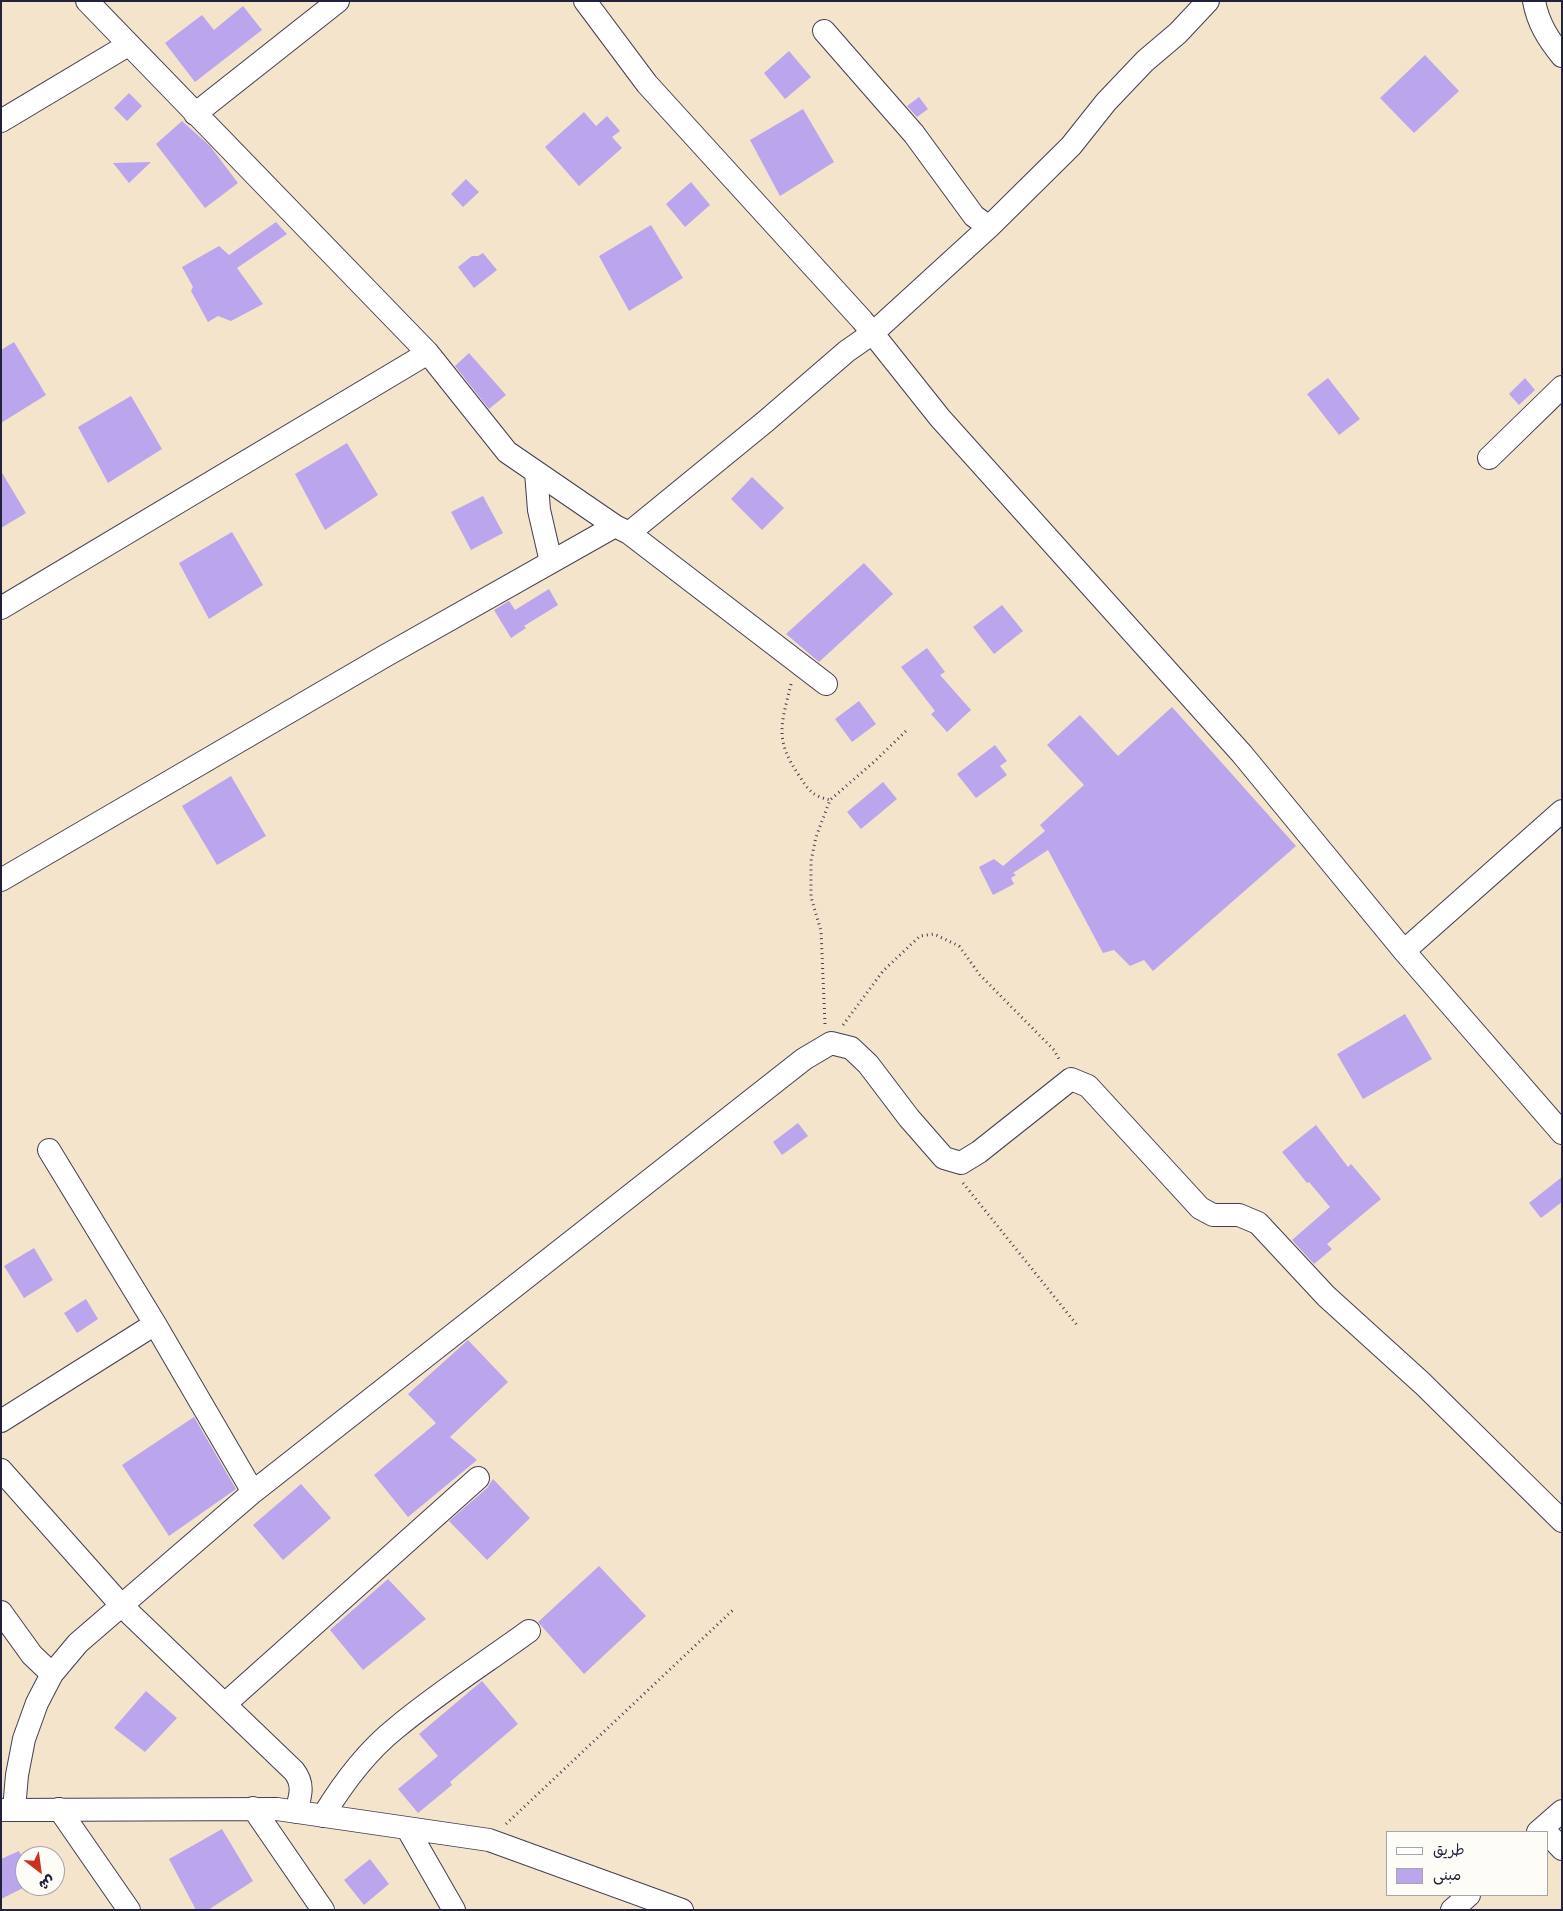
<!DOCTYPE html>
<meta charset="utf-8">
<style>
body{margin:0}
#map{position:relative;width:1563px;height:1911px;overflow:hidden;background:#f5e4cc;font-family:"Patrick Hand","Playpen Sans Arabic",sans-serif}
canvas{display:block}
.frame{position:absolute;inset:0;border:2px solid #22223b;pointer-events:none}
.legend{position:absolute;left:1386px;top:1831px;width:162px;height:65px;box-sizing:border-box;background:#fdfcf7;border:1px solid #a5a5ac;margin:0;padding:6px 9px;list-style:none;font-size:15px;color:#22223b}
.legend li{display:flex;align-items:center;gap:10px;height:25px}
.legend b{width:25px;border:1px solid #a5a5ac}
.north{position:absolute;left:15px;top:1846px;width:50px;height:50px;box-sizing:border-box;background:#fdfcf7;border:1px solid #a5a5ac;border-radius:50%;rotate:150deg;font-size:14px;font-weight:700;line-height:20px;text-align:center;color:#22223b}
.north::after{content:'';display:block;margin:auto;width:18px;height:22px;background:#c8321e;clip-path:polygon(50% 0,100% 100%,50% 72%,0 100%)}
</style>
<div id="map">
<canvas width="1563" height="1911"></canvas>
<div class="frame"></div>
<ul class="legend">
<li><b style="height:6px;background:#fff"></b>طريق</li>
<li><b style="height:14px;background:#bba5ec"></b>مبنى</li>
</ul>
<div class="north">ش</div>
</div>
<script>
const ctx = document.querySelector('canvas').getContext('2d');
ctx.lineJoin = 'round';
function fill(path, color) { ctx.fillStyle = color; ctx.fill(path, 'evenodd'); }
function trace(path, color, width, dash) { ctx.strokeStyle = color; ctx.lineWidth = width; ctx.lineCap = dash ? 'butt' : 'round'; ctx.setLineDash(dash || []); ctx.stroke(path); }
fill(new Path2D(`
 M 243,6 L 262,30 L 195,82 L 165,43 L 202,15 L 214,30 Z
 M 789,51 L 811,77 L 785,99 L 764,73 Z
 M 1425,55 L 1459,91 L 1414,133 L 1380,98 Z
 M 129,93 L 142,106 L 127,121 L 114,108 Z
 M 919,97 L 928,109 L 917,117 L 907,106 Z
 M 803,109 L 834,162 L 780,196 L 750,140 Z
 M 584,112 L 596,126 L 607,116 L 620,131 L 612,137 L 622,148 L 579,186 L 545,147 Z
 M 182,121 L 210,146 L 238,183 L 205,208 L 156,144 Z
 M 151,162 L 129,183 L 113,163 Z
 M 466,179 L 479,192 L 463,207 L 451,194 Z
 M 691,182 L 710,205 L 685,227 L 666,204 Z
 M 276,222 L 287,234 L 237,268 L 263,304 L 231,321 L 218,316 L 208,322 L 191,291 L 193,287 L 182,267 L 219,246 L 229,255 Z
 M 651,225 L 683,278 L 629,311 L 599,256 Z
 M 483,253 L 497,270 L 474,288 L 458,267 L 472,256 L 478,256 Z
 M 14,342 L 46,395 L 1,423 L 1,350 Z
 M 469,353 L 506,395 L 489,409 L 455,366 Z
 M 1328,378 L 1360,419 L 1339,435 L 1307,394 Z
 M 1525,378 L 1535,390 L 1519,405 L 1509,394 Z
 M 131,396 L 162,449 L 108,483 L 78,427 Z
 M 347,443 L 378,495 L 325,530 L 295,474 Z
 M 1,471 L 26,513 L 1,528 Z
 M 752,477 L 784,508 L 762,530 L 731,499 Z
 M 483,496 L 503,533 L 471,550 L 451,512 Z
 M 232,532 L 263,585 L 209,619 L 179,563 Z
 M 864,563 L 893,594 L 819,662 L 786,634 Z
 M 549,589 L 558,605 L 524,626 L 526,628 L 511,638 L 494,610 L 509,601 L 515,610 Z
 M 1002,605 L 1023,631 L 994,654 L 973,627 Z
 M 927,648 L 945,672 L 940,675 L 971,710 L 947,732 L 931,714 L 935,711 L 901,667 Z
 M 859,701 L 876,724 L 852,742 L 835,719 Z
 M 1172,707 L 1296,846 L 1153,971 L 1144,960 L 1130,966 L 1114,950 L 1103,953 L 1048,850 L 1013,873 L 1016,875 L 1011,878 L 1014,884 L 993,895 L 979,867 L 994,859 L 1003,866 L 1045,831 L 1040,825 L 1084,785 L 1047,745 L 1080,715 L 1118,756 Z
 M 995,745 L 1007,761 L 1000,766 L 1007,775 L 976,798 L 957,774 Z
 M 231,776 L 266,836 L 217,865 L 182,806 Z
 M 883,782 L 897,799 L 861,829 L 847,812 Z
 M 1405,1014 L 1432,1059 L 1363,1099 L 1337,1054 Z
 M 798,1123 L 808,1136 L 782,1155 L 773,1142 Z
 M 1316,1125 L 1348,1167 L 1351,1164 L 1381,1199 L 1327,1244 L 1332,1249 L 1314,1264 L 1292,1240 L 1330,1207 L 1309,1182 L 1307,1183 L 1282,1152 Z
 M 1562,1177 L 1562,1202 L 1541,1218 L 1529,1203 Z
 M 34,1248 L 53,1280 L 24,1298 L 4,1266 Z
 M 86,1299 L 98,1319 L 77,1333 L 64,1313 Z
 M 468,1340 L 508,1382 L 450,1437 L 477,1460 L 408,1517 L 374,1475 L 436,1423 L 408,1394 Z
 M 194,1417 L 236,1489 L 169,1536 L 122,1465 Z
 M 493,1479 L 530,1518 L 487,1560 L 449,1521 L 487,1488 Z
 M 301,1484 L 331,1518 L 283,1560 L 253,1525 Z
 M 599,1566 L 646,1616 L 584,1674 L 538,1622 Z
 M 388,1579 L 426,1619 L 363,1670 L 330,1630 Z
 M 482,1681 L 518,1724 L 450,1782 L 452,1785 L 418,1813 L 398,1789 L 438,1756 L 419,1734 Z
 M 146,1691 L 177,1718 L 145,1752 L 114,1728 Z
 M 222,1829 L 253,1881 L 208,1910 L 196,1910 L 169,1859 Z
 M 19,1851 L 25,1863 L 25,1887 L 1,1899 L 1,1859 Z
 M 370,1859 L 389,1884 L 364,1905 L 344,1880 Z`), '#bba5ec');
const minor = new Path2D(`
 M 87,1 L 428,353 L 507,452 L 615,526 L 629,533 L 826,684
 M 585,1 L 647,84 L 862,320 L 940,418 L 1242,754 L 1404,951 L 1562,1133
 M 1534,1 C 1538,23 1548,39 1562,56
 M 824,31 L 914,134 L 974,216 L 989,227
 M 195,114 L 338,1
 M 1,121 L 128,45
 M 1489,458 L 1562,387
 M 536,472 L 539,510 L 551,562
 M 629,533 L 766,421 L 847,351 L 873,333 L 989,227 L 1071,146 L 1106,102 L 1145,61 L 1178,33 L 1208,1
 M 1,608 L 428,353
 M 1,880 L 385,656 L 615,526
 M 1404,951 L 1562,811
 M 49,1150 L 155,1324 L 253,1492
 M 1,1421 L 155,1324
 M 1,1470 L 121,1605 L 294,1771 C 305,1785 300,1797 296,1812
 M 1,1612 L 32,1655 L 52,1674
 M 225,1704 L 478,1478
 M 253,1808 L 323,1910
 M 14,1809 L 17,1775 L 24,1739 L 37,1703 L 52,1674 L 78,1643 L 253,1492 L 804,1059 L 831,1043 L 851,1048 L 868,1064 L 909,1118 L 944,1158 L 961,1163 L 979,1152 L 1071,1079 L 1088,1086 L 1200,1208 L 1213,1215 L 1239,1215 L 1258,1223 L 1326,1296 L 1423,1384 L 1562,1521
 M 59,1809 L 129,1910
 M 1,1810 L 277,1809 L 407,1828 L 489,1840 L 682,1910
 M 323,1816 C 343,1783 366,1752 396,1728 C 438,1693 485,1663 529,1631
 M 407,1828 L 454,1910
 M 1538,1832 L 1562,1811
 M 1547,1833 L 1562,1849
 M 1452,1910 L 1469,1895`);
trace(minor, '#423f51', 24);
trace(new Path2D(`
 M 791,684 C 781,726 774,739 800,777 C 809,791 813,796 830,800
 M 825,1024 L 821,931 L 811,897 L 811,861 L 816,837 L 830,800 L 875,761 L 907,730
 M 843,1025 L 883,971 L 920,936 L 934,934 L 959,946 L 980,975 L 1054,1050 L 1060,1061
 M 963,1183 L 1077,1325
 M 506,1824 L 734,1609`), '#423f51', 3, [1, 4]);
trace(minor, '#fff', 22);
</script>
